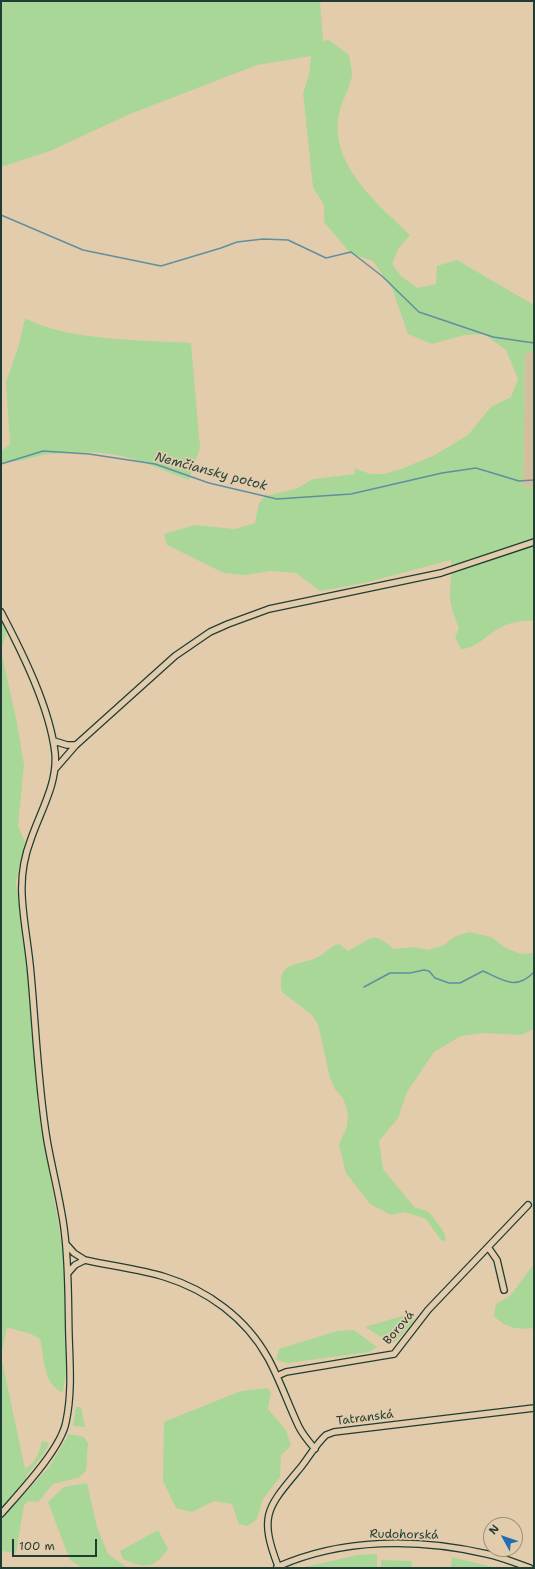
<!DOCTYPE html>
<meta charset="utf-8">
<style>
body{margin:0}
#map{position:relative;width:535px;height:1569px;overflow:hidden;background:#e3ccac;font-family:"Shantell Sans",sans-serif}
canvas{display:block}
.frame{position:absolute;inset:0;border:2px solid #1f3d34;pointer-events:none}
.north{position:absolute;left:483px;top:1517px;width:40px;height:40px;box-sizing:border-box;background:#e3ccac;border:1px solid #95937c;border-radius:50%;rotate:310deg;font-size:11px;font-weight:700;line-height:16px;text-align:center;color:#1f3d34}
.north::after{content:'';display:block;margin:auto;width:14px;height:18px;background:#1f6fb2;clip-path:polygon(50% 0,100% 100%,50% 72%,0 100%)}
.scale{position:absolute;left:12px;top:1539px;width:85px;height:18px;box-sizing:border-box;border:2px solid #1f3d34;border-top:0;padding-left:5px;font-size:12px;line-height:14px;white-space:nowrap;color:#1f3d34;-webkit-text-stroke:3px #e3ccac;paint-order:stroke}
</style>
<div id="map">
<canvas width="535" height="1569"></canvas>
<div class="frame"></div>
<div class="north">N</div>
<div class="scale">100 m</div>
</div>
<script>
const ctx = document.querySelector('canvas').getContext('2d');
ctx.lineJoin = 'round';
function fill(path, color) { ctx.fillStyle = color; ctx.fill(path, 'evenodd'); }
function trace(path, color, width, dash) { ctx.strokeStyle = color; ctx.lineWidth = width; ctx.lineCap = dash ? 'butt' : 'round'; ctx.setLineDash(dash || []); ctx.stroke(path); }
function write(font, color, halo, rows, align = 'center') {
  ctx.font = font + ' "Shantell Sans",sans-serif'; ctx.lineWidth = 3.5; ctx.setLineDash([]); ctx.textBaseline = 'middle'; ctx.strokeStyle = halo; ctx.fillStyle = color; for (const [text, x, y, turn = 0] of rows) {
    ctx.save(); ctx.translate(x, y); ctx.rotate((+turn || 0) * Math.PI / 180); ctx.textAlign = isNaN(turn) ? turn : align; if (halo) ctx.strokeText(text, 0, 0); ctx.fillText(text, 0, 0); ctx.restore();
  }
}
fill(new Path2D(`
 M 534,352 L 534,488 L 533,488 L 523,486 L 525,353 Z`), '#d3be9d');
fill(new Path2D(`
 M 1,1 L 320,1 L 323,41 L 329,40 L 349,55 C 350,61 352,69 352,76 C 349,91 339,105 338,120 C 333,168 379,205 410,235 L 398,249 L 392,264 L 401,276 L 417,288 L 436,284 L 437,266 L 457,260 L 534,305 L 534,352 L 525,353 L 523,486 L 534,488 L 534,621 C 522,620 512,622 501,627 C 487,634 477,649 461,649 L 455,637 L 459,629 C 456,619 451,609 450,598 C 450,586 452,573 451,560 L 364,583 L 320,591 L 296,573 L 270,571 L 245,575 L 224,573 L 167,545 L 164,534 L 195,525 L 235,529 L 255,523 L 259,503 L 265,496 L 296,489 L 313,479 L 355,474 L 354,468 L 370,474 L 384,474 L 401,469 L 435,455 L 468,435 L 491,407 L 511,397 L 518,379 L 506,350 L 484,334 L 464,335 L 432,344 L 408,334 L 392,288 L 373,261 L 350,253 L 324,222 L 324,205 L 313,187 L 303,93 L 309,75 L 311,56 L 257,65 L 130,114 L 50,151 L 1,167 Z
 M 25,318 C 67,341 143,340 191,343 L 200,448 L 189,480 C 164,471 138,458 111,454 C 91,451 69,453 49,454 C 32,456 18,464 1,462 L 1,451 L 10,444 L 6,382 L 19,345 Z
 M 1,608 L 8,627 L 1,651 L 17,723 L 24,765 L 18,826 L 25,842 L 16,882 L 28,963 L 37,1056 L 37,1102 L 64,1256 L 67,1367 L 63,1391 L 61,1392 C 42,1381 45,1358 40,1339 C 29,1331 19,1332 7,1327 L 1,1356 L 25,1469 C 35,1464 40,1451 42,1441 L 49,1443 L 45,1452 L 26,1476 L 26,1492 L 49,1467 L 69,1434 L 84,1437 L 88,1443 L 86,1471 L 78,1478 L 53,1484 L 38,1502 L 29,1501 L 24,1505 L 16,1553 L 1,1551 Z
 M 469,932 L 491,937 L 506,948 L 521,954 L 534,953 L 534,1029 L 521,1035 L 484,1033 L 461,1036 L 434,1052 L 407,1092 L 398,1118 L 379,1141 L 383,1169 L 414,1207 L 429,1212 L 444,1232 L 446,1241 L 441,1240 L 426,1219 L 405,1212 L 391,1215 L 370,1204 L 346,1173 L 339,1145 L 347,1126 L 348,1113 L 343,1098 L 335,1089 L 330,1078 L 318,1024 L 311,1014 L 282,992 C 276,959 298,967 318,957 C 326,953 330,946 339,944 L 348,951 C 368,942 372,928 393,949 L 413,947 L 429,950 L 444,945 L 454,937 Z
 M 534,1264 L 534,1328 C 517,1330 506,1328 494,1316 L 496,1304 L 510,1296 Z
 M 412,1313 L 414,1321 L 396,1341 L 391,1343 L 365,1327 Z
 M 354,1330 L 377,1347 L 369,1352 L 288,1363 L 276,1360 L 279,1349 L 337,1331 Z
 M 268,1388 L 271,1393 L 268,1409 L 286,1430 L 291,1446 L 281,1455 L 280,1477 L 263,1499 L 257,1519 L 248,1526 L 239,1524 L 232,1504 L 214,1501 L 192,1512 L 176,1508 L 163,1481 L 164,1422 L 241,1391 Z
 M 76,1407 L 81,1407 L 85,1427 L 73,1426 Z
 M 87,1483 L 97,1527 L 108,1554 L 128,1568 L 83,1568 L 70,1560 L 48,1502 L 64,1487 Z
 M 158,1530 L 168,1549 C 153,1569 147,1569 123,1559 L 120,1551 Z
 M 377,1554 L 377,1568 L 301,1568 L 357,1555 Z
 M 452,1557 L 497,1568 L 451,1568 Z
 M 381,1560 L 412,1561 L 411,1568 L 381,1568 Z`), '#a8d797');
trace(new Path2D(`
 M 1,215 L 83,250 L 161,266 L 221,248 L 237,242 L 263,239 L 288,240 L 326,258 L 351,252 L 382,276 L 419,312 L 493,337 L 534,343
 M 1,464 L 43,451 L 89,454 L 155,464 L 209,483 L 277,499 L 351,494 L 442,473 L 476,468 L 519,481 L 534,480
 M 364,987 L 390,973 L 410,973 L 424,970 L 429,971 L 435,978 L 449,983 L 460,983 L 483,971 C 503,980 516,991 534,972`), '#608fa1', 1.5);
const minor = new Path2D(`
 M 1,612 C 22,652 50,708 55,753 C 58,783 40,812 31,839 C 24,857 21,875 22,895 C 23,921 29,948 31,975 C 36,1030 38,1085 47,1140 C 52,1169 60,1198 64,1228 C 69,1264 68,1301 69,1337 C 70,1366 72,1394 66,1422 C 61,1449 20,1492 1,1514
 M 54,741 L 67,745 L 76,745
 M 56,768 L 76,745 L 175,656 L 210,632 L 228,624 L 269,609 L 441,573 L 534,542
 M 66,1244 L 74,1253 L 85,1260 C 111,1266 139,1269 165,1277 C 207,1290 246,1318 268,1358 C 280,1380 288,1404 299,1427 C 303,1435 309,1442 315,1449
 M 488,1247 L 497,1260 L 504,1290
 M 68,1273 L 75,1265 L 85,1260
 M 277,1376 L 286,1372 L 394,1354 L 428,1310 L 528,1205
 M 278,1566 C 258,1514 268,1507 301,1467 C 309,1457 316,1444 326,1435 L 334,1432 L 534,1408
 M 277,1567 C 342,1538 418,1538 487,1554 C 501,1557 516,1563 530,1568`);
trace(minor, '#1f3d34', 8);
trace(minor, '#e3ccac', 5.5);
write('12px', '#1f3d34', '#e3ccac', [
 ["Borová",399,1328,-50],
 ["Tatranská",365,1418,-7],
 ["Rudohorská",404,1535,1]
]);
write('italic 13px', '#24443d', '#e3ccac', [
 ["Nemčiansky potok",211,472,15]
]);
</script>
